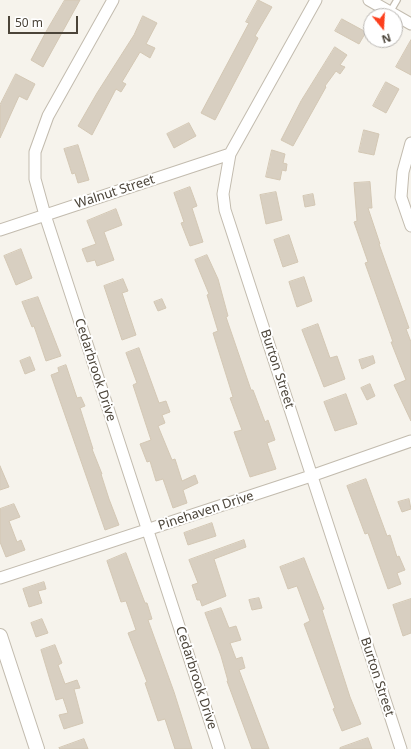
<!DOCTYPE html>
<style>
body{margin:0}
#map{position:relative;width:411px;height:749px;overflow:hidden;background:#f6f3ec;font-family:"Noto Sans",sans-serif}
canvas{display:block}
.north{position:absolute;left:363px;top:8px;width:40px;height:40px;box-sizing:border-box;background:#fff;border:1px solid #b7b4b0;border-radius:50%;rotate:162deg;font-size:11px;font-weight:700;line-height:16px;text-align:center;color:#4b4439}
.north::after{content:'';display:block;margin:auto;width:14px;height:18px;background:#fc3f1d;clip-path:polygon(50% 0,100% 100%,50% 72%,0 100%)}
.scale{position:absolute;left:8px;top:16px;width:70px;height:18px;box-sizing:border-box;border:2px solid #4b4439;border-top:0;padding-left:5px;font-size:12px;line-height:14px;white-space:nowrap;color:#4b4439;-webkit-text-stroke:3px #fff;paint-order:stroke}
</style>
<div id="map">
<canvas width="411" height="749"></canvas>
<div class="north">N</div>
<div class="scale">50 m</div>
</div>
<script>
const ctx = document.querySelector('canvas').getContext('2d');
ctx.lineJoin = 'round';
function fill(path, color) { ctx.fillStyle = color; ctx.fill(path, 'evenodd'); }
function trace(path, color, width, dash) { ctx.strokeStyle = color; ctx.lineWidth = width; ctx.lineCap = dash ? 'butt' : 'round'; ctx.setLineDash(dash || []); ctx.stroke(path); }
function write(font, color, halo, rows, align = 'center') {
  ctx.font = font + ' "Noto Sans",sans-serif'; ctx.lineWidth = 4; ctx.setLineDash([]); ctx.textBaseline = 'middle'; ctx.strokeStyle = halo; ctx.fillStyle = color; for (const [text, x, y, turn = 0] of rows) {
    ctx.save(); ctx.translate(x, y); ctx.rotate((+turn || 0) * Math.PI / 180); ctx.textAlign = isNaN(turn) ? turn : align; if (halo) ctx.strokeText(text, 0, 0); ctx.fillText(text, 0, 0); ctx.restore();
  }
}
const building = new Path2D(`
 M 65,0 L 80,0 L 43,67 L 31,60 L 47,30 Z
 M 258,0 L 272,7 L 255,36 L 258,38 L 215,120 L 201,113 L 249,23 L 246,22 Z
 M 143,16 L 157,23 L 146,44 L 155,48 L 150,58 L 140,52 L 122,82 L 126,84 L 121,92 L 116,89 L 92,135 L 78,126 L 97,93 L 134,35 Z
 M 342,19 L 366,32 L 359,44 L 335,31 Z
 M 411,40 L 411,75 L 396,67 Z
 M 335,47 L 347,55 L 340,65 L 345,67 L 340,74 L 336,71 L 325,86 L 326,87 L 293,146 L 281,140 L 301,101 Z
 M 16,74 L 35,84 L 27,100 L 19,96 L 0,138 L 0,105 Z
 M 386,82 L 399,89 L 386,113 L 373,106 Z
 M 189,123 L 196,136 L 174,148 L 167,134 Z
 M 364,130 L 379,134 L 374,155 L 359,152 Z
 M 78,145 L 89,180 L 78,183 L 75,173 L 72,174 L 64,149 Z
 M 272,150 L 285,154 L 283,163 L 287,164 L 286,171 L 282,170 L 280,180 L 266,177 Z
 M 370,182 L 372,208 L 368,208 L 380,244 L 379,244 L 409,328 L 406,329 L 411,342 L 411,421 L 394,385 L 406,380 L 391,342 L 393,342 L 365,263 L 368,262 L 354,222 L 357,221 L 354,183 Z
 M 190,187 L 197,206 L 192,208 L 203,242 L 190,246 L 181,223 L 184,222 L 174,193 Z
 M 276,192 L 282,220 L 266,224 L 260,195 Z
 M 313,194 L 315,205 L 305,207 L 303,196 Z
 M 116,209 L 122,225 L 104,232 L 114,260 L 97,266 L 95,260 L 87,262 L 82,249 L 96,244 L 87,221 Z
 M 289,235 L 298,262 L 283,267 L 274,240 Z
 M 21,249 L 32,278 L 16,285 L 4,256 Z
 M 207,255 L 218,279 L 228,316 L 226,317 L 251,390 L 253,390 L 265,422 L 268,420 L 275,440 L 267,443 L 276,469 L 250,477 L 234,432 L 242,430 L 230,398 L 233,397 L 213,333 L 218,331 L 207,295 L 209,294 L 195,260 Z
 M 304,277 L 312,301 L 297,307 L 289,282 Z
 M 123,279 L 128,291 L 122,293 L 136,335 L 122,340 L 104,286 Z
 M 38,297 L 61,356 L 46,361 L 34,326 L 32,327 L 22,302 Z
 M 162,299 L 166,308 L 158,311 L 154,302 Z
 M 318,324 L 330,358 L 337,356 L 345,379 L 324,387 L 302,330 Z
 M 139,348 L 159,403 L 166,401 L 170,412 L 162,415 L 165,423 L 158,426 L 172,460 L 175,459 L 182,481 L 195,475 L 198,483 L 183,490 L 187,503 L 173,508 L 163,479 L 156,481 L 150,461 L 147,462 L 140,444 L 151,440 L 133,385 L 137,383 L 126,353 Z
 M 373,356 L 375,363 L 362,369 L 359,360 Z
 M 30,357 L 35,370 L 25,374 L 20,361 Z
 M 66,365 L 77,398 L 81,397 L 85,406 L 80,408 L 93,449 L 92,449 L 102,474 L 101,474 L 109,499 L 119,525 L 105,530 L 51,375 L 59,372 L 58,368 Z
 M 370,384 L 375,396 L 367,400 L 361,388 Z
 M 346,394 L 357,424 L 335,431 L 324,402 Z
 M 0,466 L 9,487 L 0,490 Z
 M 366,479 L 387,536 L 390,535 L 397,557 L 399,556 L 405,570 L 397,573 L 401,584 L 388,589 L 368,533 L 365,534 L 347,486 Z
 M 409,499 L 411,509 L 402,512 L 398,502 Z
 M 14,504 L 20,517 L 9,521 L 17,542 L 21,540 L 25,550 L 6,557 L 0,542 L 0,509 Z
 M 212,523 L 216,536 L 188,545 L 184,533 Z
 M 244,540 L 246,547 L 214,559 L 226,596 L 202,606 L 200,600 L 197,600 L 192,585 L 198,583 L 189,560 Z
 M 126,553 L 145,603 L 147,603 L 152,619 L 148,620 L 174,692 L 192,749 L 175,749 L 165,719 L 158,721 L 145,683 L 147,682 L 128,633 L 136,630 L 126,601 L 121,602 L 107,561 Z
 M 304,558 L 324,609 L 322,610 L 350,697 L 361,724 L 342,731 L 333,709 L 335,708 L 304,624 L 310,621 L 297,586 L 288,589 L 280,567 Z
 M 44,582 L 46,589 L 38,591 L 42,603 L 29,607 L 23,589 Z
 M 259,598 L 262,608 L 252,610 L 249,600 Z
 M 411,599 L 411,633 L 403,636 L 393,605 Z
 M 221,608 L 229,628 L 236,626 L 241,640 L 230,643 L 236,659 L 242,657 L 245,668 L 239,670 L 269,749 L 252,749 L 227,681 L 228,681 L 221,656 L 205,613 Z
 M 42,619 L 48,633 L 36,637 L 31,623 Z
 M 55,645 L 62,663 L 58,665 L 65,684 L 77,680 L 80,688 L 74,689 L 83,723 L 64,729 L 59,715 L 68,713 L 63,698 L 56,700 L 41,650 Z
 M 368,738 L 372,749 L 340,749 L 340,748 Z
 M 84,739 L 88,749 L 60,749 L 59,748 Z`);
fill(building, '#d8cfc1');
trace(building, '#d3c7b4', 1);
const service = new Path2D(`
 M 390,12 L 397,0`);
const minor = new Path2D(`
 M 113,0 L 48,116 L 35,152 L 35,179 L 45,215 L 219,749
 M 316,0 L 230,154 L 223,194 L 225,210 L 401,749
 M 369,0 L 411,24
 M 411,143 L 403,172 L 401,197 L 411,226
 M 0,230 L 230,154
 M 0,578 L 311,476 L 411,441`);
const tertiary = new Path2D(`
 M 0,636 L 37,749`);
trace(service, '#c2bbae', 8);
trace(minor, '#c2bbae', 13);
trace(tertiary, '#c2bbae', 16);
trace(service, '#fff', 5.5);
trace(minor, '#fff', 11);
trace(tertiary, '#fff', 14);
write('13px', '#4b4439', '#fff', [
 ["Walnut Street",115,192,-18],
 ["Burton Street",277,369,72],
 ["Cedarbrook Drive",95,370,72],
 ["Pinehaven Drive",206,511,-18],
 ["Burton Street",377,677,72],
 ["Cedarbrook Drive",196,678,72]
]);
</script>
